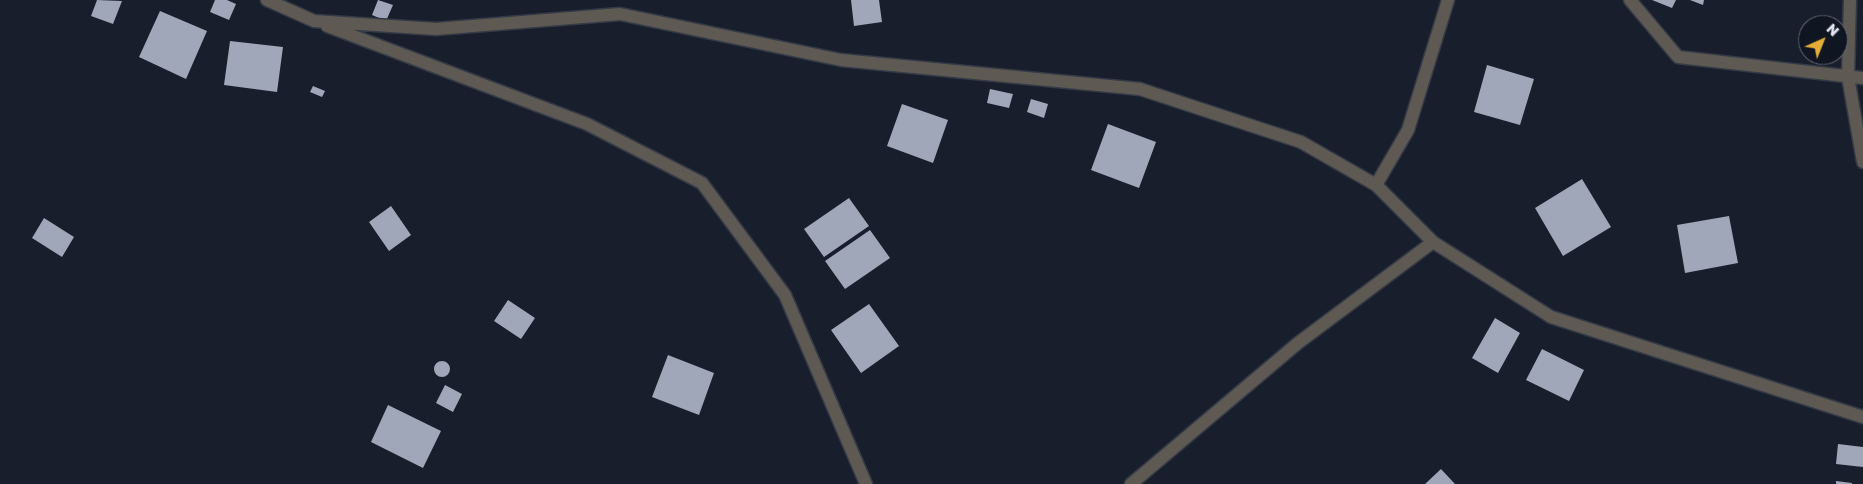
<!DOCTYPE html>
<style>
body{margin:0}
#map{position:relative;width:1863px;height:484px;overflow:hidden;background:#181e2b;font-family:"Golos Text",sans-serif}
canvas{display:block}
.north{position:absolute;left:1798px;top:15px;width:50px;height:50px;box-sizing:border-box;background:#0f1521;border:1px solid #636873;border-radius:50%;rotate:44deg;font-size:14px;font-weight:700;line-height:20px;text-align:center;color:#e0e4ee}
.north::after{content:'';display:block;margin:auto;width:18px;height:22px;background:#e5ad36;clip-path:polygon(50% 0,100% 100%,50% 72%,0 100%)}
</style>
<div id="map">
<canvas width="1863" height="484"></canvas>
<div class="north">N</div>
</div>
<script>
const ctx = document.querySelector('canvas').getContext('2d');
ctx.lineJoin = 'round';
function fill(path, color) { ctx.fillStyle = color; ctx.fill(path, 'evenodd'); }
function trace(path, color, width, dash) { ctx.strokeStyle = color; ctx.lineWidth = width; ctx.lineCap = dash ? 'butt' : 'round'; ctx.setLineDash(dash || []); ctx.stroke(path); }
fill(new Path2D(`
 M 97,0 L 122,1 L 113,24 L 91,16 Z
 M 215,0 L 227,0 L 236,4 L 229,20 L 210,12 Z
 M 378,0 L 393,5 L 386,21 L 372,15 Z
 M 851,0 L 879,0 L 882,22 L 854,26 Z
 M 1652,0 L 1676,0 L 1672,8 Z
 M 1690,0 L 1704,0 L 1703,5 Z
 M 160,11 L 207,31 L 186,79 L 139,57 Z
 M 230,41 L 283,47 L 277,92 L 224,85 Z
 M 1487,65 L 1534,79 L 1520,125 L 1474,112 Z
 M 313,86 L 325,91 L 322,97 L 310,92 Z
 M 990,89 L 1013,94 L 1009,108 L 987,103 Z
 M 1031,99 L 1048,104 L 1044,118 L 1027,112 Z
 M 902,104 L 948,120 L 933,163 L 887,146 Z
 M 1108,124 L 1156,142 L 1139,188 L 1091,170 Z
 M 1582,179 L 1611,227 L 1563,256 L 1535,208 Z
 M 849,198 L 869,226 L 824,257 L 804,229 Z
 M 391,206 L 411,235 L 389,251 L 369,222 Z
 M 1729,216 L 1738,263 L 1685,273 L 1677,225 Z
 M 44,218 L 74,237 L 62,257 L 32,238 Z
 M 870,230 L 890,258 L 845,289 L 825,261 Z
 M 508,300 L 535,318 L 521,339 L 494,321 Z
 M 869,304 L 899,346 L 861,373 L 831,330 Z
 M 1495,318 L 1520,333 L 1498,373 L 1472,358 Z
 M 1542,349 L 1584,370 L 1569,401 L 1526,380 Z
 M 668,355 L 714,373 L 699,415 L 652,397 Z
 M434 369a8 8 0 1 1 16 0a8 8 0 1 1-16 0Z
 M 445,385 L 462,394 L 453,412 L 436,403 Z
 M 388,405 L 441,431 L 423,468 L 371,442 Z
 M 1838,444 L 1863,447 L 1863,467 L 1836,464 Z
 M 1441,469 L 1455,484 L 1425,484 Z
 M 1836,481 L 1852,483 L 1852,484 L 1836,484 Z`), '#9fa7b9');
const minor = new Path2D(`
 M 267,0 L 314,21 L 436,29 L 620,14 L 841,60 L 1140,89 L 1301,142 L 1376,185 L 1433,242
 M 1630,0 L 1678,57 L 1863,78
 M 1850,0 L 1848,77 L 1863,162
 M 327,26 L 587,124 L 702,183 L 785,295 L 866,484
 M 1376,185 L 1408,130 L 1448,0
 M 1131,484 L 1298,343 L 1433,242 L 1551,317 L 1863,417`);
trace(minor, '#343a46', 15);
trace(minor, '#5e5a53', 12);
</script>
